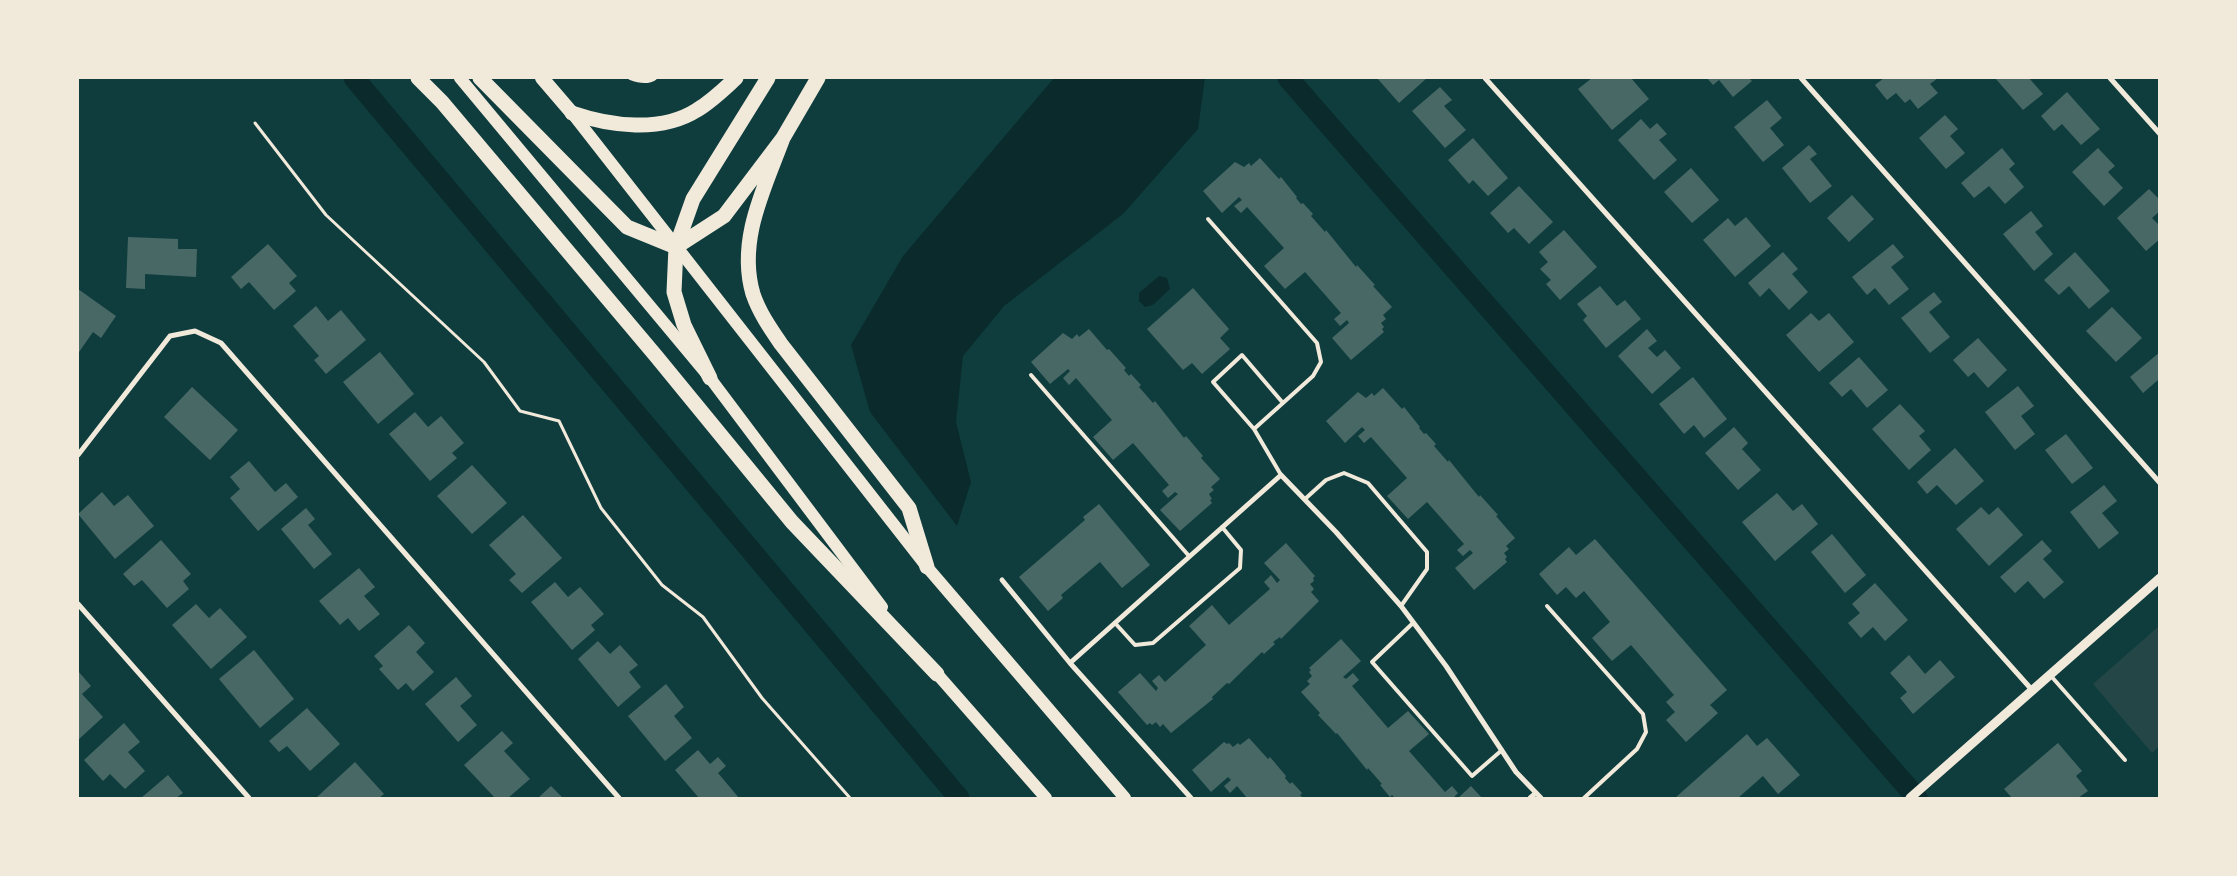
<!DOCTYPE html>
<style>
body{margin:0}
#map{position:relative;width:2237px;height:876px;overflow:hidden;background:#0f3d3e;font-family:Roboto,sans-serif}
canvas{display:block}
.frame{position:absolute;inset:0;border:79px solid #f1e9da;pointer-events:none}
</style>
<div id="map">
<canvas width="2237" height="876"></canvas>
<div class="frame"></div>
</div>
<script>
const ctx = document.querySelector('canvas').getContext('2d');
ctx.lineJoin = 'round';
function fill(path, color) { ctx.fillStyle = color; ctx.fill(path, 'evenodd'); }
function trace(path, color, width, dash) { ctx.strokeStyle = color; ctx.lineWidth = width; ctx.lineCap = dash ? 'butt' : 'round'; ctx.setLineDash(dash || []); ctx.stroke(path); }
fill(new Path2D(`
 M 2159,626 L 2159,746 L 2152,753 L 2093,684 Z`), '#244646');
fill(new Path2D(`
 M 1054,78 L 1205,78 L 1198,129 L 1123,214 L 1004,306 L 963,356 L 956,422 L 971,482 L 957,526 L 870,412 L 851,345 L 903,256 Z
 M 1159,276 L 1167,278 L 1170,289 L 1153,305 L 1145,307 L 1139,301 L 1139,293 Z`), '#0a2a2b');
trace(new Path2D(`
 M 354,78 L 959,798
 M 1288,78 L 1917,798`), '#0a2a2b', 21);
fill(new Path2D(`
 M 1377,78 L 1427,78 L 1399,103 Z
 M 1592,78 L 1631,78 L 1649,99 L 1612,130 L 1578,89 Z
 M 1707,78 L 1749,78 L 1752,81 L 1733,97 L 1719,80 L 1713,85 Z
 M 1884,78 L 1938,78 L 1930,84 L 1938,93 L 1918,109 L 1910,99 L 1905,103 L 1896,93 L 1887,100 L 1875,85 Z
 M 1995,78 L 2029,78 L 2043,94 L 2023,110 Z
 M 1440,87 L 1452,100 L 1444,106 L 1466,130 L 1445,148 L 1412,111 Z
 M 2067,92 L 2100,129 L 2081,145 L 2062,124 L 2054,131 L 2041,116 Z
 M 1767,100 L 1782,118 L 1770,128 L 1784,145 L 1763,162 L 1734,127 Z
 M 1945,115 L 1958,129 L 1950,136 L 1965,153 L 1946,169 L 1919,138 Z
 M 1641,119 L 1650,129 L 1657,123 L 1667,134 L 1659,140 L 1677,160 L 1654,180 L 1618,140 Z
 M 1473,138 L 1508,178 L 1488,196 L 1473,180 L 1469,184 L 1448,160 Z
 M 1809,145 L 1817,154 L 1810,159 L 1832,186 L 1810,203 L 1782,168 Z
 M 2002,148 L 2015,164 L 2009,169 L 2024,187 L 2005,204 L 1989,186 L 1974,198 L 1961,183 Z
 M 2098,148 L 2115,166 L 2108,172 L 2123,188 L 2104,206 L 2072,172 Z
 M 1260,158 L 1279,179 L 1281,177 L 1297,197 L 1296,198 L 1301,204 L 1303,203 L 1313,214 L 1311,216 L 1325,232 L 1326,230 L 1356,267 L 1357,265 L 1375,285 L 1373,286 L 1392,307 L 1383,315 L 1386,319 L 1381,323 L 1384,327 L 1382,329 L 1384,332 L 1351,360 L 1332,338 L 1349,323 L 1347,320 L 1340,326 L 1334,319 L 1341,313 L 1305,272 L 1285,289 L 1264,266 L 1284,248 L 1247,207 L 1241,213 L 1234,206 L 1242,200 L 1239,197 L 1222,213 L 1203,191 L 1235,162 L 1244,167 L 1249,163 L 1251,166 Z
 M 1691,168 L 1719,200 L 1692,223 L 1664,192 Z
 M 1519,186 L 1553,222 L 1529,244 L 1514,228 L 1508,233 L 1490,213 Z
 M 2149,189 L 2160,200 L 2160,211 L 2152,218 L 2160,226 L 2160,239 L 2146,251 L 2117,218 Z
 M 1852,195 L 1874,219 L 1849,242 L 1827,218 Z
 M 2031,211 L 2043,226 L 2035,232 L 2053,254 L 2034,271 L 2003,234 Z
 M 1746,217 L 1771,246 L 1735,277 L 1703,240 L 1728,218 L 1735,226 Z
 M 1564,230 L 1597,267 L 1560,300 L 1546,284 L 1551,280 L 1540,269 L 1548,262 L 1539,252 Z
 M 128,237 L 178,239 L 178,249 L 197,249 L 196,277 L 145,274 L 145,289 L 126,288 Z
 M 268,244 L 297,276 L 289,283 L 296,291 L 274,310 L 249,282 L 241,289 L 231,277 Z
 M 1893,244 L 1904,257 L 1891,267 L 1909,289 L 1889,305 L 1875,288 L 1867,295 L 1852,277 Z
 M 1783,252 L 1798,269 L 1792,274 L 1808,292 L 1789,310 L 1769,288 L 1760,297 L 1748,283 Z
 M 2075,252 L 2110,291 L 2089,309 L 2069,286 L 2059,295 L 2044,280 Z
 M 1600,286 L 1617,306 L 1625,300 L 1641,319 L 1606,348 L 1583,320 L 1587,316 L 1577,304 Z
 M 1193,288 L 1229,329 L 1220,338 L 1230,349 L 1202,374 L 1192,363 L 1183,370 L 1147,329 Z
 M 78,289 L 116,316 L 101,338 L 93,332 L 79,352 Z
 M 1934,292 L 1942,302 L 1929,312 L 1950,337 L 1930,353 L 1901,318 Z
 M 316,306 L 328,321 L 341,310 L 366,340 L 326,374 L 314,360 L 319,356 L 293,326 Z
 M 2112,307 L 2142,338 L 2116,362 L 2086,331 Z
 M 1811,313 L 1819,321 L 1829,313 L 1854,342 L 1819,372 L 1786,335 Z
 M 1089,329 L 1107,350 L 1109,349 L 1126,368 L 1124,370 L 1129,376 L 1131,374 L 1141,385 L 1139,387 L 1153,403 L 1155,401 L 1184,438 L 1186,436 L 1203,456 L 1201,458 L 1220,479 L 1211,487 L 1214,490 L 1209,494 L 1212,499 L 1210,500 L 1212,503 L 1180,531 L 1160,510 L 1178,494 L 1175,492 L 1168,498 L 1162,491 L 1169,485 L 1133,443 L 1113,460 L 1093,437 L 1112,420 L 1076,378 L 1069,385 L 1063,378 L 1070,371 L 1068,369 L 1050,384 L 1031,362 L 1063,333 L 1072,339 L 1077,334 L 1079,337 Z
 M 1647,329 L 1657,341 L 1648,348 L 1657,357 L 1665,350 L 1681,368 L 1652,394 L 1618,356 Z
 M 1978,338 L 2007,370 L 1988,388 L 1974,372 L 1968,377 L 1953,360 Z
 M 380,352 L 414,394 L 378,424 L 343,382 Z
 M 2160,352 L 2160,382 L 2158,380 L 2143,393 L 2130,377 Z
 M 1859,357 L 1888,390 L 1867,408 L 1851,389 L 1842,397 L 1829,383 Z
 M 1693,377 L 1727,419 L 1704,438 L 1694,425 L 1684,434 L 1659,404 Z
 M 2018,386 L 2034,406 L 2021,416 L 2035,434 L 2015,450 L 1985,412 Z
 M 192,387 L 238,430 L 210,460 L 164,417 Z
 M 1383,388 L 1402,409 L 1404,407 L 1420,427 L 1419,428 L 1424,434 L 1426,433 L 1436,444 L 1434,446 L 1448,462 L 1449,460 L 1479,497 L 1480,495 L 1498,515 L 1496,516 L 1515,538 L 1506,546 L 1509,549 L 1504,553 L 1507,557 L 1505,559 L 1507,562 L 1474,590 L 1455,568 L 1473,553 L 1470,550 L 1463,556 L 1457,550 L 1464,544 L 1427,502 L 1408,519 L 1387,496 L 1407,478 L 1371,437 L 1364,443 L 1358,436 L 1365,430 L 1362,427 L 1345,443 L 1326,421 L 1358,392 L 1366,398 L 1372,393 L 1374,396 Z
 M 1900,404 L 1925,431 L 1919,436 L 1931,450 L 1909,470 L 1872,429 Z
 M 415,412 L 428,427 L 441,416 L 464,443 L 452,453 L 457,458 L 430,481 L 389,434 Z
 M 1734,427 L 1748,443 L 1742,449 L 1761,470 L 1738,490 L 1705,453 Z
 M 2066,434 L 2093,468 L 2072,484 L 2045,450 Z
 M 1955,448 L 1984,481 L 1956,505 L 1937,485 L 1927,494 L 1917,482 Z
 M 249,461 L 275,492 L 286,483 L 298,497 L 258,531 L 230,498 L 240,489 L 230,477 Z
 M 472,465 L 507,503 L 472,534 L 437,496 Z
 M 2104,485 L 2117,501 L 2102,513 L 2119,533 L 2099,549 L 2070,512 Z
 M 102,492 L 114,506 L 128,495 L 154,526 L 115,559 L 78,514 Z
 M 1777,493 L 1793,511 L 1802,504 L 1818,524 L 1775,561 L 1742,522 Z
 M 1099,504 L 1150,565 L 1122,588 L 1100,562 L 1061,595 L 1063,598 L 1048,611 L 1019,577 L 1085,520 L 1083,517 Z
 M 1981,507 L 1989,515 L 1998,507 L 2023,535 L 1989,566 L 1956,529 Z
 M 306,508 L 315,519 L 308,525 L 332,554 L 314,569 L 281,529 Z
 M 523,515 L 562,558 L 522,593 L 509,580 L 516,574 L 489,545 Z
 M 1832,534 L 1866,575 L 1845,593 L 1811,552 Z
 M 1595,539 L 1727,690 L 1710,705 L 1718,713 L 1686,742 L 1666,720 L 1675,712 L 1666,702 L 1674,695 L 1631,645 L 1612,661 L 1592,638 L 1610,622 L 1584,591 L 1576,598 L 1566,587 L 1557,595 L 1539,574 L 1569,547 L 1576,555 Z
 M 161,540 L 191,574 L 183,581 L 189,589 L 167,608 L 142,580 L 134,586 L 123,574 Z
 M 2042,540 L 2052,551 L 2043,559 L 2064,582 L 2044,599 L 2028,581 L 2015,593 L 2000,577 Z
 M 1286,543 L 1315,576 L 1313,578 L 1314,581 L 1310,584 L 1314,589 L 1311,592 L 1319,601 L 1281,639 L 1280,637 L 1273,642 L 1275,644 L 1264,654 L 1262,652 L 1229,684 L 1227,683 L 1212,697 L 1213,699 L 1171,733 L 1163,724 L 1160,727 L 1156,722 L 1152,725 L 1150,723 L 1147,725 L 1118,692 L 1140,673 L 1156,691 L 1158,688 L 1152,681 L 1159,675 L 1165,682 L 1206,645 L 1189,626 L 1212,605 L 1229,625 L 1270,589 L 1264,582 L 1271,575 L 1277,583 L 1280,580 L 1264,563 Z
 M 359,568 L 375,587 L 364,596 L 380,614 L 359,631 L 348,618 L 340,625 L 319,601 Z
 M 555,582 L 568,597 L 580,587 L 604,614 L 591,625 L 595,630 L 572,650 L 531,602 Z
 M 1875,583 L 1908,620 L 1885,641 L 1873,627 L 1861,638 L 1848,623 L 1860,613 L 1852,604 Z
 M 196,604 L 209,618 L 220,608 L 247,637 L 211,669 L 172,625 Z
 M 409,625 L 425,643 L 416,652 L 434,672 L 413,691 L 406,683 L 398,690 L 379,669 L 383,666 L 374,656 Z
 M 1341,639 L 1361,661 L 1343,677 L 1346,679 L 1353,673 L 1359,680 L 1352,686 L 1388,728 L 1408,711 L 1429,734 L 1409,751 L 1445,792 L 1452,786 L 1458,793 L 1453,798 L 1395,798 L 1392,795 L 1390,797 L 1380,785 L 1382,784 L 1368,768 L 1367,770 L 1337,733 L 1336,734 L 1318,715 L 1320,713 L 1301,692 L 1310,684 L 1307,681 L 1312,676 L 1309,672 L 1311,670 L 1309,668 Z
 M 598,641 L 610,654 L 620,645 L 638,665 L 629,672 L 641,687 L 618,707 L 578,659 Z
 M 254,650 L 294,699 L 260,728 L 219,679 Z
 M 1909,655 L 1925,674 L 1940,660 L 1955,677 L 1913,714 L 1900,698 L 1907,692 L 1890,673 Z
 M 78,671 L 91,686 L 82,694 L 103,717 L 78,740 Z
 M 456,677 L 472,696 L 460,706 L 477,725 L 458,742 L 425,704 Z
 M 666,684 L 684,707 L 674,716 L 692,738 L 665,761 L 628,716 Z
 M 307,708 L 340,744 L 310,771 L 287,746 L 279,752 L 269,741 Z
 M 124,723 L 140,742 L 128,752 L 145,771 L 125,789 L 110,774 L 103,781 L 84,760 Z
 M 502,731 L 513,743 L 504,751 L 530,779 L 508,798 L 495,798 L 464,765 Z
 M 1747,734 L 1757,746 L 1767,738 L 1800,775 L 1778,794 L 1763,776 L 1738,798 L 1675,798 Z
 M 1249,738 L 1268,759 L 1270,757 L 1286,776 L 1285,778 L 1290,784 L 1292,782 L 1302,793 L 1300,795 L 1303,798 L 1247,798 L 1237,786 L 1230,793 L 1224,786 L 1231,780 L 1228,777 L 1211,792 L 1192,770 L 1224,742 L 1227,744 L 1229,743 L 1233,747 L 1238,743 L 1240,745 Z
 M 2058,743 L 2082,771 L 2076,776 L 2088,791 L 2078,798 L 2012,798 L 2004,789 Z
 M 698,750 L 710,764 L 718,757 L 726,766 L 718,773 L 739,798 L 699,798 L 675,770 Z
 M 355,762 L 384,794 L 379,798 L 319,798 L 317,797 Z
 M 168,775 L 183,793 L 176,798 L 141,798 Z
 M 551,786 L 563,798 L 538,798 Z
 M 1471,786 L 1482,798 L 1458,798 Z`), '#486865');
trace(new Path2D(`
 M 255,123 L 326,215 L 484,362 L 520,411 L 559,421 L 601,508 L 662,585 L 703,617 L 762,698 L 850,798`), '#f1e9da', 3);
trace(new Path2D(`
 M 630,78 C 638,81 648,83 655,78
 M 1208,219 L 1317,343 L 1321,362 L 1313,376 L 1254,429 L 1281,475
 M 1031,375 L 1189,556
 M 1254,429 L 1213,382 L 1242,355 L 1283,403
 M 1305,499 L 1326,480 L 1344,473 L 1368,483 L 1427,552 L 1427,569 L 1401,606
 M 1547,606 L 1643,714 L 1646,732 L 1637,749 L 1584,798
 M 1115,623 L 1135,645 L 1153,643 L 1240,568 L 1241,550 L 1222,527
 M 1413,623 L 1372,662 L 1472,776 L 1502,750
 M 2051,676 L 2125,760`), '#f1e9da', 4);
trace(new Path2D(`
 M 1485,78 L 2033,691
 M 1801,78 L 2160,483
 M 2110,78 L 2160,134
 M 78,455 L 170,336 L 195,331 L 221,343 L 619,798
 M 1002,580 L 1070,663 L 1191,798
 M 78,604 L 249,798
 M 1070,663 L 1281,475 L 1336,532 L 1401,606 L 1446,666 L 1516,772 L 1541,798
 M 1530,798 L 1536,793`), '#f1e9da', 5);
trace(new Path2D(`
 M 1910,798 L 2160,578`), '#f1e9da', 9);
trace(new Path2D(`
 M 460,78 L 710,378 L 882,607
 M 572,113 L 927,567 L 1125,798
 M 931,667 L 1046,798`), '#f1e9da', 12);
trace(new Path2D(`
 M 542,78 L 572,113`), '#f1e9da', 14);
trace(new Path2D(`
 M 418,78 L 442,102 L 656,356 L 792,522 L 937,674
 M 480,78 L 627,227 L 676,247
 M 572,113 C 610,126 661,133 697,110 C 712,101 724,89 736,78
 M 783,138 C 765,187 737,240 753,294 C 759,312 770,328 781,344 L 909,508 L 927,567
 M 676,247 L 724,216 L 783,138 L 818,78
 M 710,378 L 684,325 L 674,292 L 676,247 L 693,199 L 768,78`), '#f1e9da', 15);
</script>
